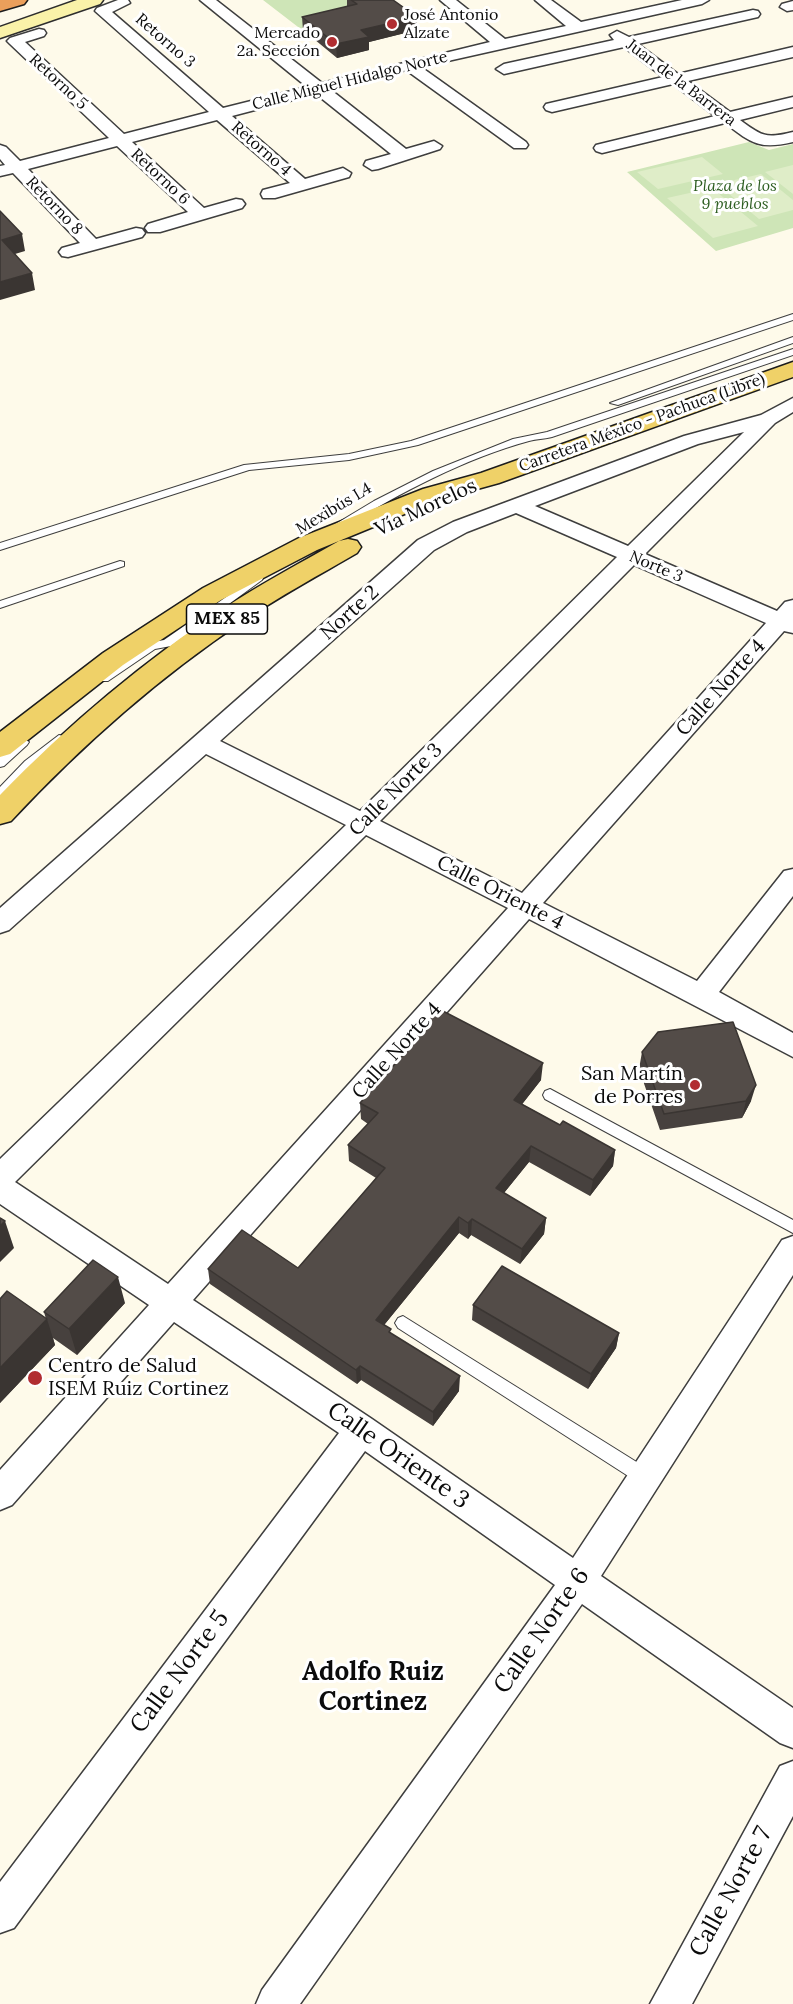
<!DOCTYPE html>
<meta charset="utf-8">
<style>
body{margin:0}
canvas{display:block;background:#fefaea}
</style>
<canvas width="793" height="2004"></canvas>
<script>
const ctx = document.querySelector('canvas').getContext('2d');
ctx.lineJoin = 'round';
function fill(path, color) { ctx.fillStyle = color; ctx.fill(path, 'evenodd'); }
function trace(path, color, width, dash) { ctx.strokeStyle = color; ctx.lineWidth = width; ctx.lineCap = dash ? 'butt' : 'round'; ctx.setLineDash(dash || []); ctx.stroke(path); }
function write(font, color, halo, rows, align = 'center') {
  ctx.font = font + ' Lora,serif'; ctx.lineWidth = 6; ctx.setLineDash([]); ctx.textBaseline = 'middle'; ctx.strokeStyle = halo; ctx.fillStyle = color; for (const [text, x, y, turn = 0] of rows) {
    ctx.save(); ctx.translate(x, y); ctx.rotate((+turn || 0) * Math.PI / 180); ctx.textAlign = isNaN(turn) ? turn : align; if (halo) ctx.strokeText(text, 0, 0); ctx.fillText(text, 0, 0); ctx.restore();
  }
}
fill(new Path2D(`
 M 263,0 L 357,0 L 356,18 L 302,30 Z
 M 749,142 L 769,150 L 793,144 L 793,228 L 716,251 L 627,172 Z`), '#cee5b7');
fill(new Path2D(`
 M 702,157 L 723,174 L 658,189 L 637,172 Z
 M 793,165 L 793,194 L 765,172 Z
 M 761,174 L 793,200 L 793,210 L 759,219 L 717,184 Z
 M 712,188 L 758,226 L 713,238 L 667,198 Z`), '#dfedc8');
const service = new Path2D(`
 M 793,314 L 793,320 L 418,445 L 349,460 L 249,470 L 0,550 L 0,543 L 244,465 L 349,454 L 411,441 Z
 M 793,337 L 793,343 L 618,405 L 610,403 Z
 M 793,349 L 793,355 L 552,437 C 544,439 536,439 529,441 C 463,459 401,493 343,527 L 339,528 L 334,525 L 374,501 L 433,471 L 513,439 L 547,432 Z
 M 120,561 L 124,562 L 124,566 L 0,608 L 0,601 Z
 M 258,575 L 263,578 L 262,580 L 171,646 L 155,649 L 108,681 L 100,681 L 100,675 L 148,643 L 164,640 Z
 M 59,735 L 63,736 L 65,739 L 63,742 L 33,767 L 4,798 L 0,799 L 0,787 L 25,761 Z
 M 23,738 L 29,742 L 27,745 L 4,766 L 0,767 L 0,756 Z
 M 550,1089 L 793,1220 L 793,1233 L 545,1099 L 543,1095 L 545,1091 Z
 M 403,1316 L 651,1471 L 653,1477 L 651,1483 L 645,1485 L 639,1483 L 398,1328 L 395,1323 L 398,1318 Z`);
const minor = new Path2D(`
 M 118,0 L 128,0 L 130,3 L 112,12 L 223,108 L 307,87 L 200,0 L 216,0 L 322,83 L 490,42 L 440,0 L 456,0 L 505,39 L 566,26 L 535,0 L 551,0 L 581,22 L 682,0 L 709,0 L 702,4 L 421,67 L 526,142 L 528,145 L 526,148 L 514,148 L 406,70 L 331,90 L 406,149 L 434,141 L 442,146 L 440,149 L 378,169 L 372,170 L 364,165 L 366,161 L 391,154 L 316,94 L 232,116 L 305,179 L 343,168 L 351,173 L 349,177 L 275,198 L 263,198 L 261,194 L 263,190 L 290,183 L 217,120 L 132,142 L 204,208 L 236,199 L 242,200 L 245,204 L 242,208 L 160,232 L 148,232 L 145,228 L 148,224 L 188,212 L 117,146 L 28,169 L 96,239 L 136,228 L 142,229 L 145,233 L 142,237 L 68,257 L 62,256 L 59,252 L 62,248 L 80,243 L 13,173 L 0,176 L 0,166 L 5,165 L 0,159 L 0,145 L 6,147 L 20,161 L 109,138 L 10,44 L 7,41 L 10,38 L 39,29 L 44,30 L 46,33 L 44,36 L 25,42 L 124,134 L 209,112 L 95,11 L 97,8 Z
 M 793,1 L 793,10 L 787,11 L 780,7 L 782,4 Z
 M 753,10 L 758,11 L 760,14 L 758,17 L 638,44 L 678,74 L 793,47 L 793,57 L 688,81 L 730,112 L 793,97 L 793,107 L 740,120 C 762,136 765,139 793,132 L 793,142 C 759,150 751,143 725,123 L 602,153 L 596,151 L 594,148 L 596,145 L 715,116 L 673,84 L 552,112 L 546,110 L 544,107 L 546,104 L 663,77 L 624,47 L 504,74 L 496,69 L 504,64 L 614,40 L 610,35 L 617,31 L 629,37 Z
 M 793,398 L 793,412 L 775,423 L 645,554 L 777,611 L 785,602 L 793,600 L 793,633 L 784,631 L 543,903 L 697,981 L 784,871 L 793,869 L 793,896 L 719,992 L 793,1033 L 793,1057 L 529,919 L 193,1300 L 372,1419 L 573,1558 L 782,1240 L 793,1236 L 793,1275 L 601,1576 L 793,1708 L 793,1748 L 780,1743 L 582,1604 L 300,2004 L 256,2004 L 262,1990 L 555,1585 L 365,1451 L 14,1928 L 0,1933 L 0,1882 L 339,1433 L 174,1322 L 12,1505 L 0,1510 L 0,1470 L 149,1305 L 0,1204 L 0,1159 L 346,825 L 206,754 L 9,930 L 0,933 L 0,908 L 418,540 L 453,522 L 684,436 L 761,415 ZM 744,432 L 628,546 L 535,506 L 698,444 ZM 516,513 L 617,557 L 360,811 L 220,741 L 434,550 L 467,532 ZM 634,565 L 766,623 L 522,893 L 380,821 ZM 366,835 L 508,908 L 168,1284 L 15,1182 Z
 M 793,1761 L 793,1816 L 692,2004 L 650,2004 L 780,1766 Z`);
const secondary = new Path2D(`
 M 77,0 L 103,0 L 100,4 L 0,38 L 0,27 Z`);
const primary = new Path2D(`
 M 793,362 L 793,377 L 499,483 L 441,499 L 317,550 L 221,600 L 123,665 L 10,754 L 0,757 L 0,732 L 103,653 L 203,588 L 299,538 L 423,489 L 481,473 Z
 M 348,539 L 357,541 L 361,547 L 357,553 C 319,575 280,596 243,621 C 158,678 81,746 11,821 L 0,824 L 0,795 C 68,725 143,662 224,608 C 261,584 300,563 339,541 Z`);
const motorway = new Path2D(`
 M 0,0 L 27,0 L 24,4 L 0,11 Z`);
trace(service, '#3e3e3e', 2);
trace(minor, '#3e3e3e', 3);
trace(secondary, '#2d2d2d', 3);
trace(primary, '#1c1c1c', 3);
trace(motorway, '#1c1c1c', 3);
fill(service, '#fff');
fill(minor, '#fff');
fill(secondary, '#faf2a9');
fill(primary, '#efd168');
fill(motorway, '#eb9f5b');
fill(new Path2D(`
 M 347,0 L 393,0 L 417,17 L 417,30 L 369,42 L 369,50 L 337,58 L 303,30 L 302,17 L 347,7 Z
 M 417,1034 L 541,1080 L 522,1104 L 560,1125 L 615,1150 L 613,1166 L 590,1196 L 529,1162 L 504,1193 L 546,1218 L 544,1234 L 520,1264 L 471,1235 L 468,1239 L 459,1233 L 384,1325 L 391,1333 L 459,1391 L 433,1426 L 361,1380 L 357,1384 L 210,1284 L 208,1269 L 298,1268 L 376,1178 L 349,1161 L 348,1145 L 368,1124 L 361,1119 L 360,1103 L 417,1038 Z
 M 642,1052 L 751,1101 L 742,1118 L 660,1130 L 639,1069 Z
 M 0,1299 L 46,1319 L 44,1312 L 125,1303 L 77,1355 L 53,1338 L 55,1345 L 0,1403 Z
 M 473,1305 L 619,1333 L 616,1348 L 588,1389 L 472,1320 Z`), '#47413e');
fill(new Path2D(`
 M 417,17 L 417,30 L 369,42 L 369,50 L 337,58 L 336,44 L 361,30 Z
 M 22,234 L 25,251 L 5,257 L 2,240 Z
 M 32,273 L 35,290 L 0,300 L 0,282 Z
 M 543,1063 L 541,1080 L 513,1116 L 514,1100 Z
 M 756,1085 L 751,1101 L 742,1118 L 746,1101 Z
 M 531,1146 L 529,1162 L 495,1204 L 496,1188 Z
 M 615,1150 L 613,1166 L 590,1196 L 593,1180 Z
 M 459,1217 L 459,1233 L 376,1335 L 376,1320 Z
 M 546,1218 L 544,1234 L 520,1264 L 522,1249 Z
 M 472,1219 L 471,1235 L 468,1239 L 468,1223 Z
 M 5,1221 L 14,1248 L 0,1262 L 0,1226 Z
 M 118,1277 L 125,1303 L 77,1355 L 69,1329 Z
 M 47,1319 L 55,1345 L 0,1403 L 0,1368 Z
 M 619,1333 L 616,1348 L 588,1389 L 591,1374 Z
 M 360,1366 L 361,1380 L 357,1384 L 356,1370 Z
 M 460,1376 L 459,1391 L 433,1426 L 433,1412 Z`), '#3a3532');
const building = new Path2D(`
 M 351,0 L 393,0 L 417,17 L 361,30 L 369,37 L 336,44 L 302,17 L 357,4 Z
 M 0,211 L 22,234 L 2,240 L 32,273 L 0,282 Z
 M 439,1009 L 543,1063 L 514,1100 L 560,1125 L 563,1121 L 615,1150 L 593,1180 L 531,1146 L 496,1188 L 546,1218 L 522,1249 L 472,1219 L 468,1223 L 459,1217 L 376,1320 L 391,1329 L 389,1332 L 460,1376 L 433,1412 L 360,1366 L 356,1370 L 208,1269 L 242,1230 L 298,1268 L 385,1168 L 348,1145 L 378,1113 L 360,1103 L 420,1036 L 417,1034 Z
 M 733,1022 L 756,1085 L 746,1101 L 664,1114 L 642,1052 L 658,1032 Z
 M 0,1218 L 5,1221 L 0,1226 Z
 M 93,1260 L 118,1277 L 69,1329 L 44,1312 Z
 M 502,1266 L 619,1333 L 591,1374 L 473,1305 Z
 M 7,1291 L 47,1319 L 0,1368 L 0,1299 Z`);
fill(building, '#534c48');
trace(building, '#3a3532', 1.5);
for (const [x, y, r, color] of [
 [392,24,6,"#b12d31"],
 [332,42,6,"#b12d31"],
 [695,1085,6,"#b12d31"],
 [35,1378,8,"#b12d31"]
]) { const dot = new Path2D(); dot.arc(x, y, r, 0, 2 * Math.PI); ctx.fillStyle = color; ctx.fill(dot); trace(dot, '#fff', 2); }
write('16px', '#0b0b0b', '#fff', [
 ["José Antonio",404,15],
 ["Alzate",404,33],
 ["Mercado",320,33,"right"],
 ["2a. Sección",320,51,"right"]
], 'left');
write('16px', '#0b0b0b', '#fff', [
 ["Retorno 3",165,41,41],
 ["Calle Miguel Hidalgo Norte",350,81,-14],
 ["Retorno 5",58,82,43],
 ["Juan de la Barrera",681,83,37],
 ["Retorno 4",261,149,41],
 ["Retorno 6",160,177,43],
 ["Retorno 8",54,206,46],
 ["Carretera México - Pachuca (Libre)",642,423,-20],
 ["Mexibús L4",334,509,-31],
 ["Norte 3",656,567,23]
]);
write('italic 16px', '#2c5d20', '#fff', [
 ["Plaza de los",735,186],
 ["9 pueblos",735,204]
]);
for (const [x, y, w] of [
 [227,619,81]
]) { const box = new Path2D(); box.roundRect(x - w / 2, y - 15, w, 30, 4.5); ctx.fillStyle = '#fff'; ctx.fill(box); trace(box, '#0b0b0b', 1.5); }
write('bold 18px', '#0b0b0b', null, [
 ["MEX 85",227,619]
]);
write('20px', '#0b0b0b', '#fff', [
 ["Vía Morelos",426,508,-25],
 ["Norte 2",350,613,-42],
 ["Calle Norte 4",721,688,-48],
 ["Calle Norte 3",396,790,-45],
 ["Calle Oriente 4",500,893,27],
 ["Calle Norte 4",397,1051,-48]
]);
write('20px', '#0b0b0b', '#fff', [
 ["San Martín",683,1074],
 ["de Porres",683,1097],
 ["Centro de Salud",48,1366,"left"],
 ["ISEM Ruiz Cortinez",48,1389,"left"]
], 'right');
write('24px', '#0b0b0b', '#fff', [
 ["Calle Oriente 3",398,1456,35],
 ["Calle Norte 6",542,1631,-55],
 ["Calle Norte 5",180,1672,-53],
 ["Calle Norte 7",731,1892,-61]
]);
write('bold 26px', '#0b0b0b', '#fff', [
 ["Adolfo Ruiz",373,1673],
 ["Cortinez",373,1703]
]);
</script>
